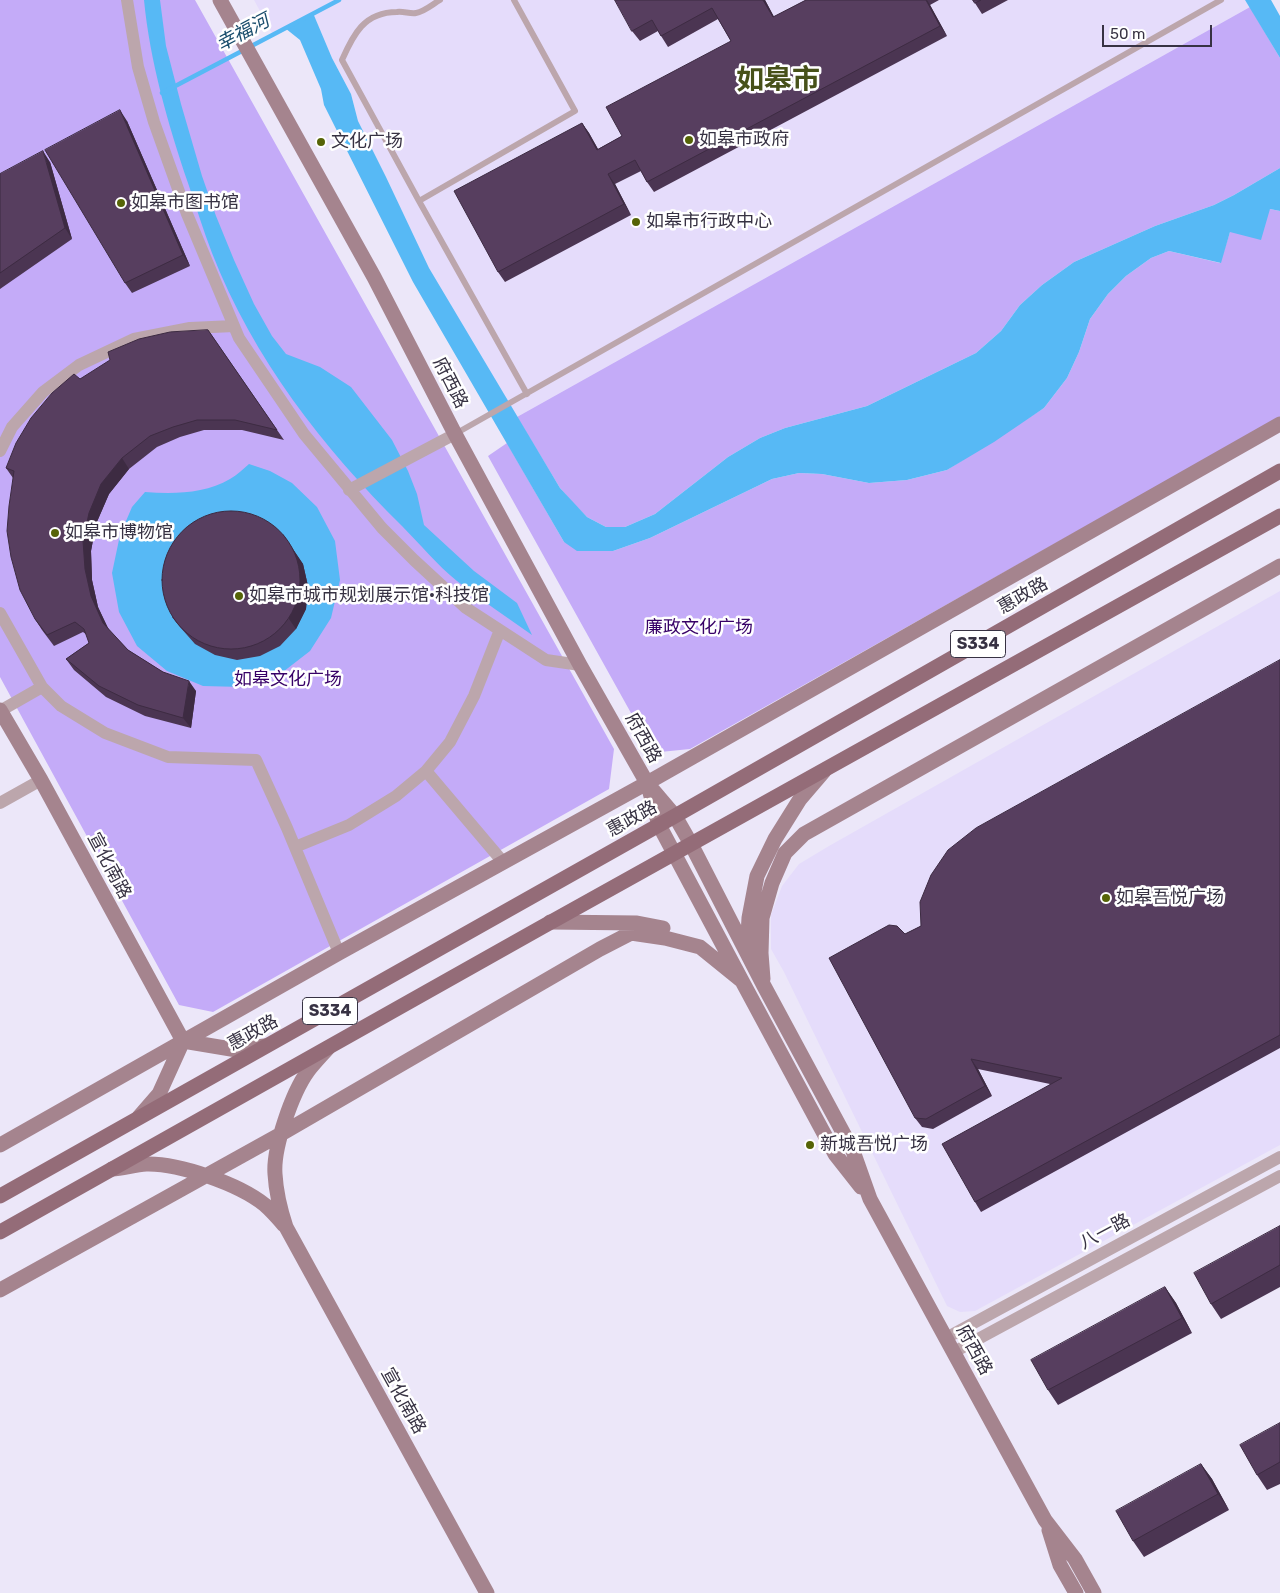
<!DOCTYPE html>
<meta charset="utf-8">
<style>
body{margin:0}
#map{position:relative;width:1280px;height:1593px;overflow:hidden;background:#ece7f9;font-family:Rubik,sans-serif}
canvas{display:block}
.scale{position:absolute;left:1102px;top:25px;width:110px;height:22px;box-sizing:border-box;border:2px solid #373243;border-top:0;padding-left:6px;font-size:15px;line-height:18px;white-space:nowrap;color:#373243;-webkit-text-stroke:4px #fff;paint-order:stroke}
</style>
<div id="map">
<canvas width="1280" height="1593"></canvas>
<div class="scale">50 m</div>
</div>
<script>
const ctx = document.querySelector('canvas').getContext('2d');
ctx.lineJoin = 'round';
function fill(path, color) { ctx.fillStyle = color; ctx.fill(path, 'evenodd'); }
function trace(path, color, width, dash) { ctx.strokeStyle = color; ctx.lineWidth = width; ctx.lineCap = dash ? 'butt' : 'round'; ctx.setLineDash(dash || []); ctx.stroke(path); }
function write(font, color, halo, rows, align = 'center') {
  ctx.font = font + ' Rubik,"Noto Sans SC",sans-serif'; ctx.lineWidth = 5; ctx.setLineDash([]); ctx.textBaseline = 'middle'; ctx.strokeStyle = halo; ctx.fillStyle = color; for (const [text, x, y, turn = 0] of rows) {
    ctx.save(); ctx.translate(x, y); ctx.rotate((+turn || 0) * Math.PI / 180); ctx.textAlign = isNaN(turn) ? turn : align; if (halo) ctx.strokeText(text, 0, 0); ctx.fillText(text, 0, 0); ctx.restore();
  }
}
fill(new Path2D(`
 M 254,0 L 1245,0 L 1250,7 L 517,417 L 428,268 L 386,177 L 358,121 L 351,94 L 332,58 L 313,14 L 273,35 Z
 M 1280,591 L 1280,1145 L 975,1311 L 960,1312 L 947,1306 L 784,972 L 771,949 L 771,915 L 782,886 L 799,864 L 829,846 Z`), '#e5dcfb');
fill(new Path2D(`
 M 0,0 L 195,0 L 614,749 L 609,789 L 213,1012 L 179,1005 L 0,677 Z
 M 1250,7 L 1280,58 L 1280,168 L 1234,195 L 1214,205 L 1155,226 L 1074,262 L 1042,285 L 1020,305 L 1001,331 L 976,353 L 867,406 L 785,428 L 760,438 L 728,457 L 655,514 L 625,527 L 606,527 L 587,517 L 573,503 L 560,488 L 517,417 Z
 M 1270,209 L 1280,211 L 1280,417 L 690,749 L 660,752 L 646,740 L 488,456 L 507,443 L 564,542 L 613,551 L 650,538 L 772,479 L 799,473 L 822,474 L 869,483 L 907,480 L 947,470 L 1044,408 L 1067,378 L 1079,352 L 1090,319 L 1108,294 L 1126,276 L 1151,258 L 1169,251 L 1220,263 L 1230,232 Z`), '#c4abf8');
fill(new Path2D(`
 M 144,0 L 160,0 L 166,46 L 181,104 L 202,176 L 216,216 L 234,260 L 254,304 L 272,336 L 286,354 L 320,367 L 351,387 L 392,440 L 408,471 L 417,494 L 424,525 L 474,571 L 517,603 L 532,635 C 507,617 481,600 457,581 C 437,565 420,544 402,526 C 323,448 253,358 212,253 C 203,230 196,206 188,183 C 168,124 150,62 144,0 Z
 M 1245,0 L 1271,0 L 1280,16 L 1280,58 Z
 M 313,13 L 332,58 L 351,94 L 358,121 L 386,177 L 429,268 L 560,488 L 587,517 L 606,527 L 625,527 L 655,514 L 728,457 L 760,438 L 785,428 L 867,406 L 976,353 L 1001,331 L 1020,305 L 1042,285 L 1074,262 L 1155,226 L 1214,205 L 1234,195 L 1280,168 L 1280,211 L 1270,209 L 1261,240 L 1230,232 L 1221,263 L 1169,251 L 1151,258 L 1126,276 L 1108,294 L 1090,319 L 1079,352 L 1067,378 L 1044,408 L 994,442 L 947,470 L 907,480 L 869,483 L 822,474 L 799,473 L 772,479 L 650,538 L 613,551 L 577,551 L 564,542 L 413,282 L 324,105 L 321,89 L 300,40 L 285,28 Z
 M 249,464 L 270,471 L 292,483 L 317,507 L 335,541 L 340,580 L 331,618 L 310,651 L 279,675 L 242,687 L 203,686 L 167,671 L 137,646 L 119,612 L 112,573 L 120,535 L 132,507 L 145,492 C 173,494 205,494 230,479 C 237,475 243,469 249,464 Z`), '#57b9f5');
trace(new Path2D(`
 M 162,93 L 339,0`), '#57b9f5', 4.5);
trace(new Path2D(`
 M 514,0 L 575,111 L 419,201 L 527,394
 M 419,201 L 342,60 C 353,35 364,12 397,12 C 403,11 410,14 416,13 C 424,12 433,4 440,0
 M 455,434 L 1221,0`), '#bca6ac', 6);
trace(new Path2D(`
 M 127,0 L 138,67 L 154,122 L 187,214 L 239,338 L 304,434 L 382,528 L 414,560 L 466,608 L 546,660 L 580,665
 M 0,451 L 12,427 L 43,392 L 79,365 L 134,339 L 190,328 L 234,326
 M 349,490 L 455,434
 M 0,613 L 42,687 L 61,706 L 105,733 L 168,757 L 256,760 L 287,828 L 339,953
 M 0,711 L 42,687
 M 426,771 L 503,862
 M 0,803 L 41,780
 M 295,847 L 349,825 L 396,796 L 426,771 L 450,742 L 474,696 L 500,630
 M 946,1338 L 1280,1157
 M 954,1352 L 1280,1176`), '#bca6ac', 12);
trace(new Path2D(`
 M 220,0 L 374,277 L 455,434 L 580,665 L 647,783 L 675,816 L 691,844 L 764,986 L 853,1151 L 870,1199 L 1045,1520 L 1075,1559 L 1094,1593
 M 0,710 L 41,780 L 183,1041
 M 649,789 L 659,825 L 742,981 L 835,1154 L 861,1187
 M 550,922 L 637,923 L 663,928
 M 747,952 L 749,918 L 757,876 L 775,839 L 800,799 L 824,771
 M 763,979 L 761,953 L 762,918 L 772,883 L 785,853 L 804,834 L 1280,566
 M 183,1041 L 237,1050 L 265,1046
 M 328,1048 C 321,1056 314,1063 308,1071 C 292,1093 273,1148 275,1174 C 276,1192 280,1209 286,1227 L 487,1593
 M 139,1117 L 159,1094 L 183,1041
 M 0,1145 L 339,953 L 647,783 L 1280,424
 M 112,1169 C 123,1168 135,1165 146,1164 C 179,1163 239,1184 265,1205 C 272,1211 278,1218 284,1225
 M 0,1290 L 281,1134 L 600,949 L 631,933 L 665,938 L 700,947 L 742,981
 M 1049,1530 L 1060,1565 L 1076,1593`), '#a5848e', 15);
trace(new Path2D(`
 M 0,1196 L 675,816 L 1280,471
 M 0,1232 C 425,990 853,755 1280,516`), '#946c78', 15);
fill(new Path2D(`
 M 615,0 L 765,0 L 774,17 L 806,0 L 939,0 L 930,5 L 947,36 L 654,192 L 647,182 L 641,171 L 615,184 L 631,215 L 505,282 L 498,272 L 582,123 L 589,133 L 598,149 L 622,136 L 731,41 L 718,19 L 668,47 L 658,31 L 640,41 L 632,31 Z
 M 973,0 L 1008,0 L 982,14 Z
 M 127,121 L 190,266 L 132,293 L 125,283 Z
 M 50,162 L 72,239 L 0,289 L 0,174 Z
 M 208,330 L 284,440 L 242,430 L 204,430 L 180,437 L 157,447 L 129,469 L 109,494 L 96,524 L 91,551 L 92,580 L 98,607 L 108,629 L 128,650 L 163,672 L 196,691 L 191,728 L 145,716 L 106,697 L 74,670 L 66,659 L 89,643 L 87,635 L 83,632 L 54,646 L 42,630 L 35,619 L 13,478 L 6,468 L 80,379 Z
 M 290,545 L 303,564 L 308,586 L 306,609 L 296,629 L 280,646 L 260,656 L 237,660 L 215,655 L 195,644 L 180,627 L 172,617 Z
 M 1280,660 L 1280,1048 L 981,1212 L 975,1202 L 1050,1084 L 978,1069 L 992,1096 L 933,1129 L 922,1127 L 915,1118 L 905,934 L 921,926 Z
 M 1280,1226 L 1280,1287 L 1221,1319 L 1211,1304 Z
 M 1165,1287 L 1176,1303 L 1192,1333 L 1058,1405 L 1048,1390 Z
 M 1280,1423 L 1280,1484 L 1267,1490 L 1257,1475 Z
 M 1201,1464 L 1212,1479 L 1229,1510 L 1144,1557 L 1133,1541 Z`), '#4b3552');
fill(new Path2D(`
 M 763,0 L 765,0 L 780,28 L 773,17 Z
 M 926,0 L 927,0 L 930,5 L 947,36 L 940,26 Z
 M 120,110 L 127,121 L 190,266 L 183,255 Z
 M 582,123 L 589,133 L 604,160 L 597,150 Z
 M 43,151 L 50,162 L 72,239 L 65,228 Z
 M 608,174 L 615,184 L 631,215 L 624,204 Z
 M 122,458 L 129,469 L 109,494 L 96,524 L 91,551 L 92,580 L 98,607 L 111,634 L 103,623 L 91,596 L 85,569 L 83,541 L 89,513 L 101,484 Z
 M 283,534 L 303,564 L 308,586 L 306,609 L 296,629 L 289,619 Z
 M 189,681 L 196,691 L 191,728 L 183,718 Z
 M 971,1059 L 978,1069 L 992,1096 L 985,1086 Z
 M 1165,1287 L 1176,1303 L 1192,1333 L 1182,1318 Z
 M 1201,1464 L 1212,1479 L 1229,1510 L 1218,1494 Z`), '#3d2b42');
const building = new Path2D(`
 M 615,0 L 763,0 L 773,17 L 806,0 L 926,0 L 940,26 L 647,182 L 635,160 L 608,174 L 624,204 L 498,272 L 454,191 L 582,123 L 597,150 L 622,136 L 606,107 L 731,41 L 712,8 L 661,36 L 652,20 L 632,31 Z
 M 973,0 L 981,0 L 975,3 Z
 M 120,110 L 183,255 L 125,283 L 45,150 Z
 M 43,151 L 65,228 L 0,273 L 0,174 Z
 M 208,330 L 277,430 L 235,420 L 197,420 L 173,427 L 150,436 L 122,458 L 101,484 L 89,513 L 83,541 L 85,569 L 91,596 L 103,623 L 128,650 L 163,672 L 189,681 L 183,718 L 138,705 L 99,686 L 66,659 L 89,643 L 84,629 L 75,622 L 47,635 L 35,619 L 20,590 L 11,557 L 7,531 L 9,506 L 14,471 L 6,468 L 16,443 L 31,418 L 52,393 L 74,374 L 80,379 L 110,360 L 108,352 L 139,339 L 170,332 Z
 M162 580a69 69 0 1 1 138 0a69 69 0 1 1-138 0Z
 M 1280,660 L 1280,1035 L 975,1202 L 942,1144 L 1062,1078 L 971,1059 L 985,1086 L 926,1119 L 915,1118 L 829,958 L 889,925 L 897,926 L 905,934 L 921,926 L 920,902 L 931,875 L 948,850 L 976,828 Z
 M 1280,1226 L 1280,1265 L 1211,1304 L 1194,1273 Z
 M 1165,1287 L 1182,1318 L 1048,1390 L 1031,1360 Z
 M 1280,1423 L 1280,1462 L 1257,1475 L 1240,1445 Z
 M 1201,1464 L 1218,1494 L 1133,1541 L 1116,1511 Z`);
fill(building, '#573e5f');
trace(building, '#3d2b42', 1);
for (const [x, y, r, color] of [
 [689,140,5,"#566407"],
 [321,142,5,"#566407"],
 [121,203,5,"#566407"],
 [636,222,5,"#566407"],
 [55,533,5,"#566407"],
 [239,596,5,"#566407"],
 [1106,898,5,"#566407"],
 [810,1145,5,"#566407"]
]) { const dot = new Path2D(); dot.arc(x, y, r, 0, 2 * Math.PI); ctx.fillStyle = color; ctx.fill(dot); trace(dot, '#fff', 2); }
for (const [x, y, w] of [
 [978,644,55],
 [330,1011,55]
]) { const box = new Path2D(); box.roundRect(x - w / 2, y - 13.5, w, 27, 4); ctx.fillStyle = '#fff'; ctx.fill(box); trace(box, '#373243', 1); }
write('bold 16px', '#373243', null, [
 ["S334",978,644],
 ["S334",330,1011]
]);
write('18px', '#373243', '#fff', [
 ["如皋市政府",699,140],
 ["文化广场",331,142],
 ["如皋市图书馆",131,203],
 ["如皋市行政中心",646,222],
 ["如皋市博物馆",65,533],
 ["如皋市城市规划展示馆·科技馆",249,596],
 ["如皋吾悦广场",1116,898],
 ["新城吾悦广场",820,1145]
], 'left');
write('18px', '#373243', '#fff', [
 ["府西路",450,383,63],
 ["惠政路",1023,596,-30],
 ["府西路",643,738,61],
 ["惠政路",632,819,-29],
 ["宣化南路",109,866,62],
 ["惠政路",253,1033,-29],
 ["八一路",1105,1232,-28],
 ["府西路",974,1350,61],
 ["宣化南路",403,1401,61]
]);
write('18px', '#370167', '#fff', [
 ["廉政文化广场",699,628],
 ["如皋文化广场",288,680]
]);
write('italic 19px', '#194d6c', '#fff', [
 ["幸福河",243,33,-28]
]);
write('bold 28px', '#475119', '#fff', [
 ["如皋市",778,81]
]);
</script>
